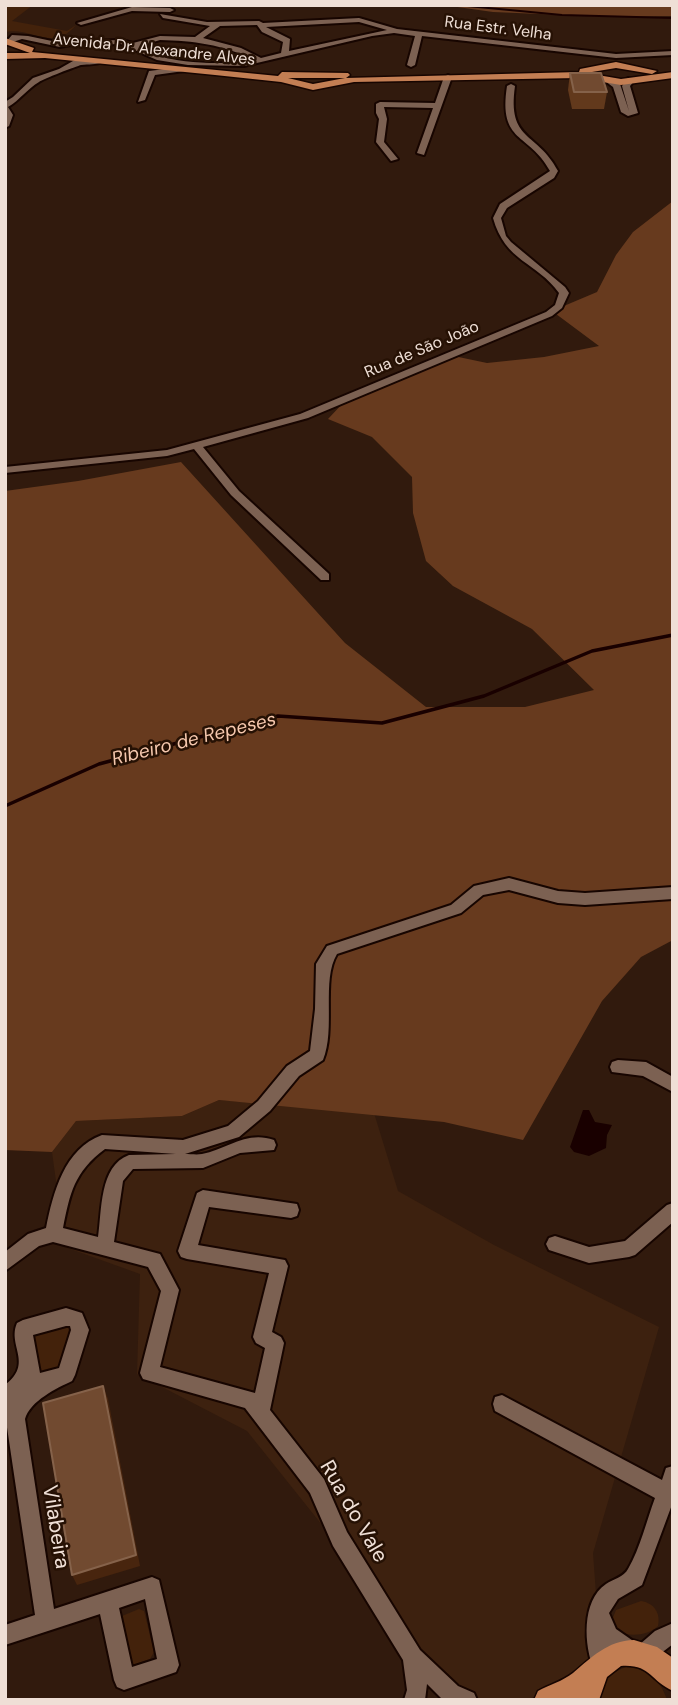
<!DOCTYPE html>
<meta charset="utf-8">
<style>
body{margin:0}
#map{position:relative;width:678px;height:1705px;overflow:hidden;background:#311a0d;font-family:"DM Sans",sans-serif}
canvas{display:block}
.frame{position:absolute;inset:0;border:7px solid #efdfd6;pointer-events:none}
</style>
<div id="map">
<canvas width="678" height="1705"></canvas>
<div class="frame"></div>
</div>
<script>
const ctx = document.querySelector('canvas').getContext('2d');
ctx.lineJoin = 'round';
function fill(path, color) { ctx.fillStyle = color; ctx.fill(path, 'evenodd'); }
function trace(path, color, width, dash) { ctx.strokeStyle = color; ctx.lineWidth = width; ctx.lineCap = dash ? 'butt' : 'round'; ctx.setLineDash(dash || []); ctx.stroke(path); }
function write(font, color, halo, rows, align = 'center') {
  ctx.font = font + ' "DM Sans",sans-serif'; ctx.lineWidth = 5; ctx.setLineDash([]); ctx.textBaseline = 'middle'; ctx.strokeStyle = halo; ctx.fillStyle = color; for (const [text, x, y, turn = 0] of rows) {
    ctx.save(); ctx.translate(x, y); ctx.rotate((+turn || 0) * Math.PI / 180); ctx.textAlign = isNaN(turn) ? turn : align; if (halo) ctx.strokeText(text, 0, 0); ctx.fillText(text, 0, 0); ctx.restore();
  }
}
fill(new Path2D(`
 M 219,1100 L 374,1113 L 398,1191 L 494,1245 L 659,1327 L 593,1553 L 596,1594 L 618,1685 L 631,1700 L 554,1700 L 552,1693 L 523,1700 L 466,1700 L 448,1697 L 338,1545 L 247,1431 L 137,1374 L 140,1274 L 65,1247 L 52,1152 L 76,1121 L 182,1116 Z`), '#3d210f');
fill(new Path2D(`
 M 5,5 L 33,5 L 12,21 L 67,31 L 76,25 C 52,53 34,27 5,32 Z
 M 68,1325 L 71,1331 L 59,1370 L 40,1379 L 31,1338 L 34,1334 Z
 M 641,1601 C 654,1603 661,1613 658,1626 C 648,1636 629,1637 617,1631 L 612,1620 L 616,1610 Z
 M 139,1609 L 144,1611 L 154,1652 L 150,1659 L 133,1665 L 129,1661 L 120,1621 L 122,1616 Z
 M 626,1667 C 646,1668 661,1680 667,1700 L 600,1700 C 602,1683 609,1673 626,1667 Z`), '#43220b');
fill(new Path2D(`
 M 443,5 L 673,5 L 673,16 L 610,17 L 493,12 Z
 M 673,201 L 673,940 L 641,957 L 602,1001 L 523,1140 L 444,1122 L 219,1100 L 182,1116 L 76,1121 L 52,1152 L 5,1150 L 5,491 L 78,481 L 181,462 L 345,643 L 426,707 L 525,707 L 594,690 L 532,629 L 453,586 L 426,561 L 413,513 L 412,477 L 372,437 L 328,419 L 344,402 L 449,355 L 487,363 L 544,357 L 599,346 L 552,311 L 597,292 L 616,255 L 633,232 Z`), '#673a1e');
fill(new Path2D(`
 M 583,1110 L 589,1110 L 595,1122 L 612,1125 L 607,1135 L 606,1148 L 589,1156 L 574,1152 L 570,1147 Z`), '#190000');
trace(new Path2D(`
 M 457,5 L 562,15 L 673,18`), '#190000', 2);
trace(new Path2D(`
 M 5,806 L 99,764 L 278,716 L 382,723 L 484,696 L 592,651 L 673,635`), '#190000', 3.5);
const minor = new Path2D(`
 M 132,7 L 170,8 L 174,10 L 170,12 L 132,11 L 81,25 L 77,23 Z
 M 160,14 L 207,22 L 259,21 L 263,23 L 359,18 L 397,29 L 616,54 L 673,51 L 673,55 L 616,58 L 422,36 L 415,65 L 411,67 L 407,65 L 415,36 L 394,33 L 372,36 L 244,66 L 188,65 L 157,60 L 121,44 L 77,45 L 73,43 L 77,41 L 122,40 L 133,43 L 160,36 L 195,37 L 210,26 L 163,18 ZM 359,22 L 387,30 L 289,51 L 290,39 L 266,27 ZM 257,25 L 262,32 L 283,42 L 281,53 L 261,58 L 241,48 L 203,38 L 220,26 ZM 160,40 C 193,41 223,44 253,60 C 231,65 182,64 160,56 C 153,54 147,49 140,46 Z
 M 12,35 L 28,36 L 71,45 L 60,47 L 22,39 L 7,44 L 6,42 Z
 M 102,60 L 103,62 C 96,65 89,64 81,65 C 77,66 43,79 39,82 C 27,89 20,100 8,107 L 13,115 L 9,126 L 5,128 L 5,102 L 13,97 L 33,78 L 59,69 L 73,61 Z
 M 181,67 L 185,69 L 184,71 L 155,75 L 145,100 L 138,102 L 149,71 Z
 M 448,75 L 452,77 L 424,155 L 417,153 L 433,108 L 384,107 L 387,119 L 384,142 L 398,159 L 391,161 L 376,142 L 379,119 L 376,113 L 376,104 L 380,102 L 435,103 L 444,77 Z
 M 628,78 L 635,80 L 630,86 L 638,113 L 628,116 L 621,112 L 613,87 L 605,81 L 609,79 L 620,84 L 629,111 L 622,86 Z
 M 511,84 L 515,86 C 507,142 537,131 558,171 L 554,178 L 507,208 L 501,218 L 506,236 L 511,242 L 565,287 L 569,293 L 562,308 L 552,316 L 308,418 L 203,447 L 239,491 L 329,574 L 329,580 L 321,580 L 231,495 L 194,449 L 167,456 L 5,473 L 5,467 L 167,450 L 300,414 L 546,312 L 555,305 L 559,293 C 537,262 505,262 493,218 L 500,204 L 550,171 C 529,132 498,144 507,86 Z
 M 509,878 L 558,891 L 585,893 L 673,887 L 673,899 L 585,905 L 558,903 L 509,890 L 483,895 L 461,913 L 337,954 C 321,980 336,1029 323,1060 L 299,1076 L 270,1111 L 239,1137 L 185,1154 C 190,1154 197,1155 202,1154 C 227,1149 247,1130 274,1140 L 276,1145 L 274,1150 L 240,1153 L 203,1168 L 133,1169 L 123,1181 L 114,1242 L 160,1254 L 179,1290 L 160,1367 L 255,1393 L 265,1348 L 256,1343 L 253,1337 L 269,1273 L 187,1259 L 181,1257 L 178,1251 L 197,1193 L 203,1190 L 297,1204 L 299,1210 L 297,1216 L 291,1218 L 209,1207 L 198,1245 L 285,1260 L 288,1266 L 272,1332 L 281,1337 L 284,1343 L 270,1410 L 324,1479 L 347,1532 L 420,1650 L 458,1686 L 474,1693 L 477,1700 L 443,1700 L 427,1684 L 425,1700 L 404,1700 L 407,1690 L 403,1660 L 333,1546 L 310,1493 L 245,1408 L 143,1379 L 140,1373 L 161,1291 L 148,1267 L 53,1242 L 39,1246 L 5,1271 L 5,1252 L 28,1234 L 46,1228 C 53,1193 64,1149 102,1135 L 183,1140 L 228,1126 L 258,1101 L 287,1066 L 310,1051 L 315,1009 L 316,964 L 327,946 L 451,905 L 474,886 ZM 105,1149 L 176,1154 L 129,1155 C 99,1166 102,1211 98,1237 L 63,1228 C 70,1193 74,1172 105,1149 Z
 M 618,1060 L 646,1062 L 673,1077 L 673,1092 L 643,1076 L 612,1072 L 610,1067 L 612,1062 Z
 M 673,1203 L 673,1222 L 635,1255 L 629,1257 L 589,1263 L 549,1250 L 546,1244 L 549,1238 L 555,1236 L 589,1247 L 625,1241 L 667,1205 Z
 M 66,1308 L 82,1313 L 89,1330 L 75,1375 L 72,1381 C 57,1388 30,1401 25,1419 L 54,1609 L 152,1577 L 159,1580 L 179,1665 L 176,1672 L 124,1690 L 117,1687 L 114,1680 L 100,1614 L 5,1645 L 5,1625 L 35,1615 L 5,1414 L 5,1385 C 34,1363 7,1346 17,1323 L 23,1320 ZM 66,1326 L 70,1326 L 71,1330 L 59,1368 L 40,1373 L 33,1335 ZM 145,1599 L 157,1659 L 132,1667 L 119,1608 Z
 M 502,1395 L 662,1480 L 666,1468 L 673,1466 L 673,1502 L 642,1585 L 618,1599 L 609,1613 L 616,1629 L 639,1645 L 655,1631 L 673,1623 L 673,1644 L 651,1661 L 634,1664 L 610,1649 L 611,1663 L 608,1670 L 601,1673 L 594,1670 C 584,1646 581,1601 606,1584 C 613,1579 624,1577 628,1569 C 640,1549 647,1519 655,1498 L 495,1411 L 493,1404 L 495,1397 Z`);
const major = new Path2D(`
 M 5,38 L 34,48 L 32,52 L 278,76 L 282,72 L 348,73 L 350,75 L 346,78 L 579,72 L 580,69 L 616,62 L 657,71 L 652,74 L 616,68 L 586,73 L 621,79 L 673,72 L 673,78 L 621,85 L 578,78 L 354,82 L 313,90 L 281,82 L 215,75 L 45,58 L 5,59 L 5,53 L 30,53 L 5,44 ZM 288,78 L 345,78 L 313,84 Z
 M 634,1640 L 657,1647 L 673,1658 L 673,1691 C 650,1681 651,1664 621,1666 L 607,1677 L 599,1700 L 534,1700 L 538,1691 C 549,1685 563,1681 573,1673 C 592,1657 607,1641 634,1640 Z`);
trace(minor, '#170500', 4);
trace(major, '#170500', 3);
fill(minor, '#7c6152');
fill(major, '#c37e53');
fill(new Path2D(`
 M 570,73 L 607,92 L 604,109 L 572,109 L 568,90 Z`), '#62391c');
fill(new Path2D(`
 M 103,1386 L 108,1399 L 140,1566 L 77,1585 L 72,1575 Z`), '#48250e');
const building = new Path2D(`
 M 570,73 L 601,73 L 607,92 L 574,92 Z
 M 103,1386 L 136,1555 L 72,1575 L 43,1403 Z`);
fill(building, '#714a30');
trace(building, '#85624a', 2);
write('16px', '#efdfd6', '#261104', [
 ["Rua Estr. Velha",498,29,7],
 ["Avenida Dr. Alexandre Alves",154,50,6],
 ["Rua de São João",422,350,-23]
]);
write('italic 19px', '#f5c7ad', '#261104', [
 ["Ribeiro de Repeses",194,740,-14]
]);
write('21px', '#efdfd6', '#261104', [
 ["Rua do Vale",353,1512,60],
 ["Vilabeira",55,1527,81]
]);
</script>
